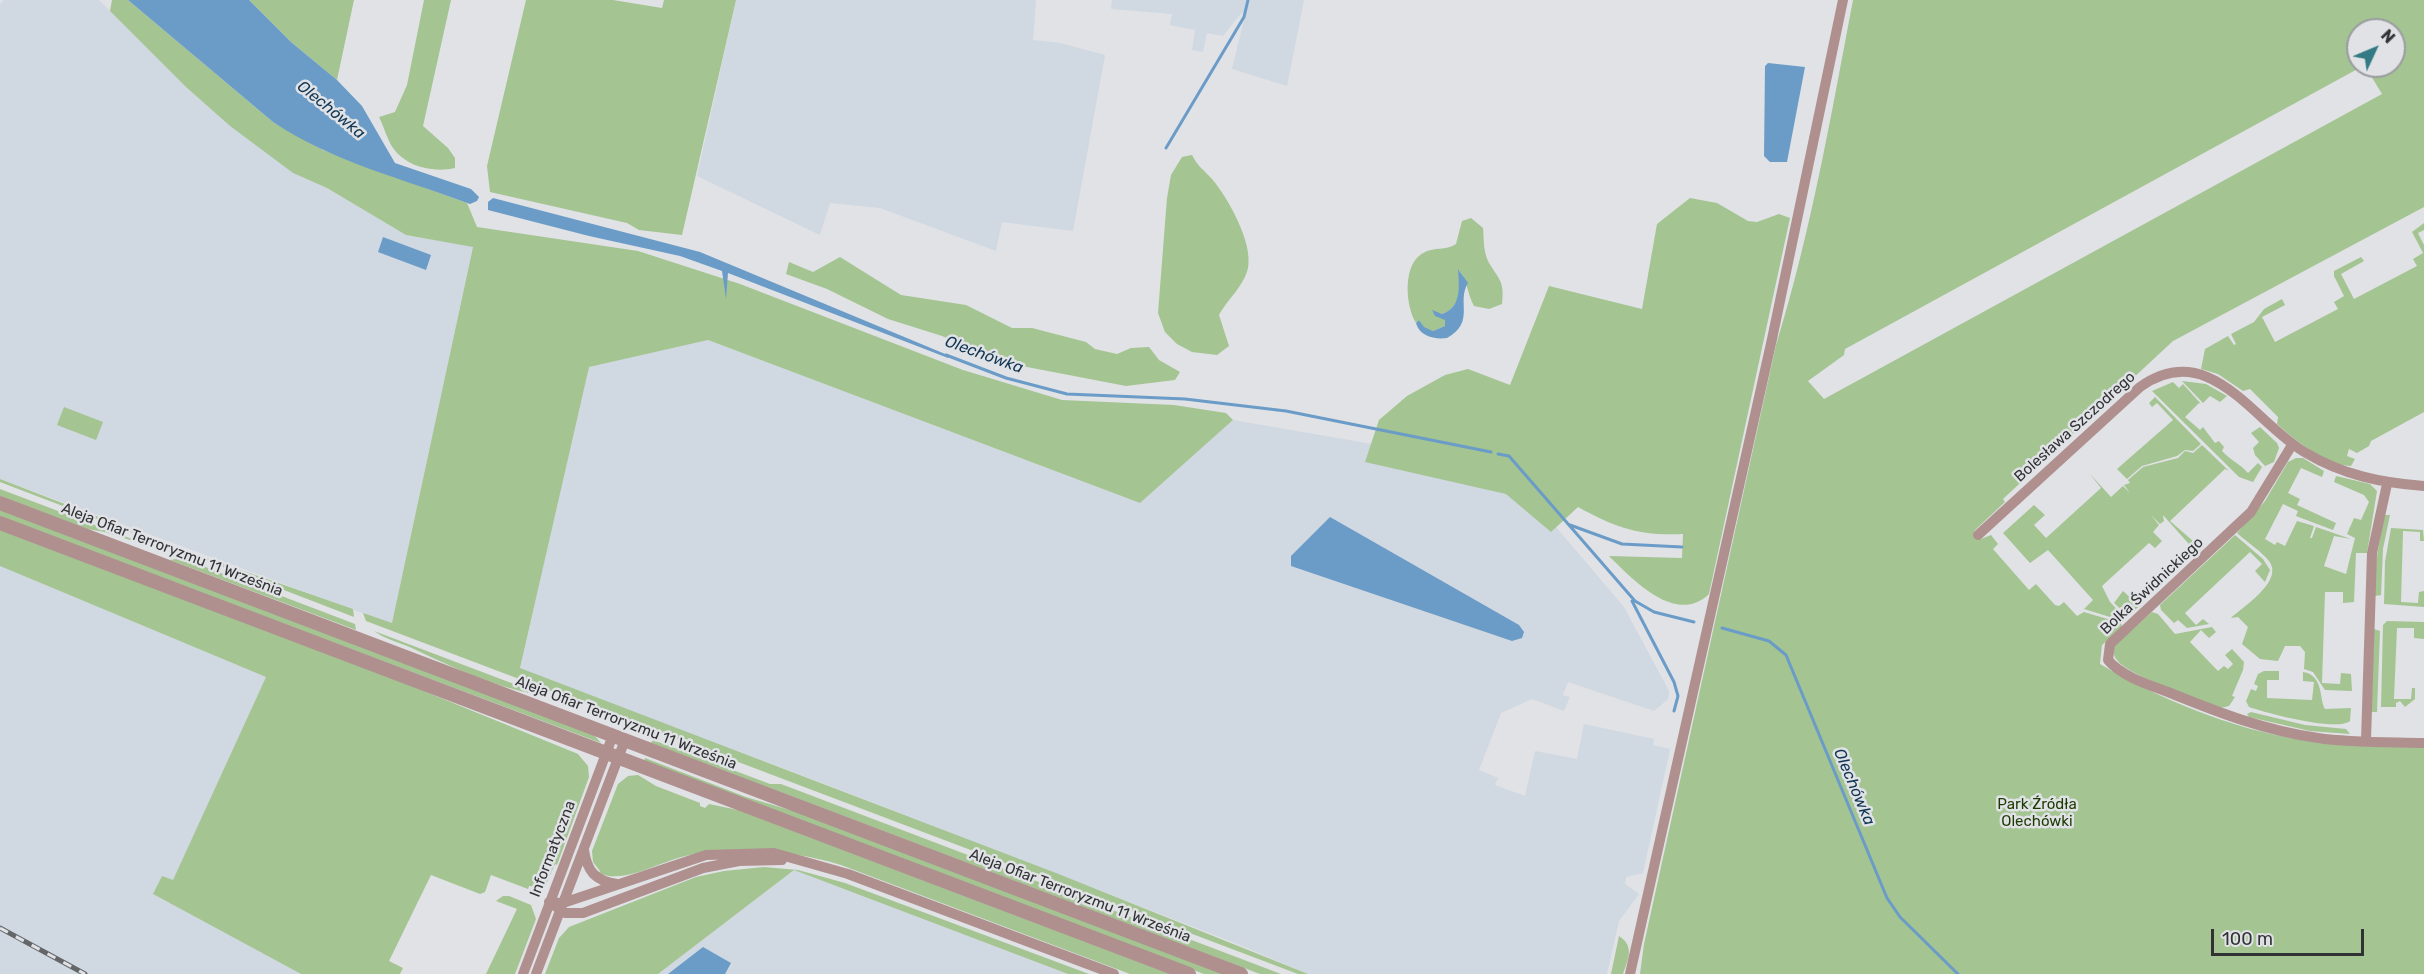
<!DOCTYPE html>
<meta charset="utf-8">
<style>
body{margin:0}
#map{position:relative;width:2424px;height:974px;overflow:hidden;background:#e0e2e6;font-family:Rubik,sans-serif}
canvas{display:block}
.north{position:absolute;left:2346px;top:18px;width:60px;height:60px;box-sizing:border-box;background:#e0e2e6;border:2px solid #9a9c9f;border-radius:50%;rotate:46deg;font-size:16px;font-weight:700;line-height:24px;text-align:center;color:#313234}
.north::after{content:'';display:block;margin:auto;width:21px;height:27px;background:#337a84;clip-path:polygon(50% 0,100% 100%,50% 72%,0 100%)}
.scale{position:absolute;left:2211px;top:929px;width:153px;height:27px;box-sizing:border-box;border:3px solid #313234;border-top:0;padding-left:8px;font-size:18px;line-height:21px;white-space:nowrap;color:#313234;-webkit-text-stroke:4px #e0e2e6;paint-order:stroke}
</style>
<div id="map">
<canvas width="2424" height="974"></canvas>
<div class="north">N</div>
<div class="scale">100 m</div>
</div>
<script>
const ctx = document.querySelector('canvas').getContext('2d');
ctx.lineJoin = 'round';
function fill(path, color) { ctx.fillStyle = color; ctx.fill(path, 'evenodd'); }
function trace(path, color, width, dash) { ctx.strokeStyle = color; ctx.lineWidth = width; ctx.lineCap = dash ? 'butt' : 'round'; ctx.setLineDash(dash || []); ctx.stroke(path); }
function write(font, color, halo, rows, align = 'center') {
  ctx.font = font + ' Rubik,sans-serif'; ctx.lineWidth = 5; ctx.setLineDash([]); ctx.textBaseline = 'middle'; ctx.strokeStyle = halo; ctx.fillStyle = color; for (const [text, x, y, turn = 0] of rows) {
    ctx.save(); ctx.translate(x, y); ctx.rotate((+turn || 0) * Math.PI / 180); ctx.textAlign = isNaN(turn) ? turn : align; if (halo) ctx.strokeText(text, 0, 0); ctx.fillText(text, 0, 0); ctx.restore();
  }
}
fill(new Path2D(`
 M 4,0 L 99,0 L 186,87 L 230,126 L 293,173 L 327,188 L 406,235 L 473,246 L 392,624 L 0,479 L 0,4 Z
 M 736,0 L 1036,0 L 1033,40 L 1060,43 L 1105,55 L 1073,231 L 1002,222 L 996,251 L 880,208 L 830,203 L 820,235 L 697,176 Z
 M 1112,0 L 1304,0 L 1287,86 L 1232,69 L 1245,16 L 1242,12 L 1223,36 L 1207,33 L 1203,52 L 1192,50 L 1195,30 L 1170,25 L 1172,14 L 1111,9 Z
 M 708,340 L 1140,503 L 1233,420 L 1505,467 L 1624,607 L 1669,691 L 1668,699 L 1654,711 L 1568,682 L 1563,695 L 1570,697 L 1564,711 L 1532,699 L 1501,713 L 1479,770 L 1498,778 L 1495,785 L 1525,796 L 1535,751 L 1577,759 L 1584,724 L 1654,739 L 1653,745 L 1670,749 L 1643,873 L 1626,877 L 1625,884 L 1639,894 L 1619,921 L 1607,974 L 1308,974 L 1235,943 L 825,784 L 520,669 L 588,367 Z
 M 0,566 L 266,677 L 173,881 L 153,894 L 301,974 L 0,974 Z
 M 794,870 L 1068,974 L 658,974 Z`), '#d0d8e1');
fill(new Path2D(`
 M 112,0 L 128,0 L 273,122 L 323,150 L 467,203 L 477,227 L 638,251 L 740,284 L 963,370 L 1062,400 L 1174,405 L 1226,413 L 1233,420 L 1140,503 L 708,340 L 589,367 L 520,668 L 1056,873 L 1308,974 L 1298,974 L 366,621 L 363,613 L 392,623 L 473,247 L 406,235 L 327,188 L 293,173 L 230,126 L 186,87 L 110,11 Z
 M 249,0 L 354,0 L 337,80 L 291,42 Z
 M 424,0 L 451,0 L 423,126 L 448,148 L 455,158 L 455,168 C 434,173 406,167 393,148 C 387,139 384,127 379,117 L 395,112 L 407,85 Z
 M 526,0 L 613,0 L 662,8 L 664,0 L 736,0 L 682,235 L 639,230 L 627,223 L 490,192 L 487,166 Z
 M 1853,0 L 2424,0 L 2424,207 L 2173,341 L 2003,499 L 2005,502 L 1974,531 L 1981,539 L 1991,535 L 1998,544 L 1993,549 L 2029,590 L 2036,584 L 2055,605 L 2059,606 L 2064,602 L 2077,616 L 2084,612 L 2121,623 L 2122,627 L 2102,645 L 2100,664 C 2162,700 2230,728 2301,740 C 2340,747 2384,746 2424,748 L 2424,974 L 1640,974 L 1644,944 L 1776,345 C 1811,232 1831,116 1853,0 ZM 2358,30 L 2394,30 L 2394,66 L 2365,66 L 2382,94 L 1824,399 L 1808,381 L 1844,355 L 1845,349 L 2363,66 L 2358,66 Z
 M 1192,155 C 1198,167 1204,170 1212,179 C 1228,198 1253,242 1248,268 C 1244,286 1227,300 1219,315 L 1229,346 L 1217,355 L 1192,352 L 1177,344 L 1165,332 L 1158,313 L 1167,198 L 1171,175 L 1182,157 Z
 M 1690,198 L 1717,203 L 1748,221 L 1757,222 L 1779,214 L 1790,218 L 1709,594 C 1676,626 1632,579 1609,556 L 1682,558 L 1683,534 C 1640,536 1616,528 1578,507 L 1551,532 L 1506,494 L 1365,462 L 1379,420 L 1407,396 L 1445,375 L 1468,369 L 1510,385 L 1549,286 L 1642,309 L 1657,224 Z
 M 1471,218 L 1483,228 C 1484,239 1483,250 1488,261 C 1498,279 1505,280 1502,304 L 1489,309 L 1474,306 C 1467,293 1468,282 1459,270 C 1459,287 1462,307 1442,314 L 1432,311 L 1446,320 L 1445,326 L 1433,331 L 1424,328 L 1419,320 L 1416,323 C 1405,305 1402,262 1425,252 C 1435,247 1445,251 1456,244 L 1462,221 Z
 M 2424,223 L 2424,230 L 2418,233 L 2424,245 L 2424,412 L 2371,441 L 2369,446 L 2357,453 L 2349,449 L 2347,456 L 2355,459 L 2351,466 C 2325,465 2295,440 2277,424 L 2278,417 L 2250,389 L 2243,391 L 2218,374 L 2201,369 L 2205,349 L 2228,336 L 2234,345 L 2236,344 L 2231,334 L 2254,322 L 2264,309 L 2282,299 L 2285,305 L 2262,317 L 2275,342 L 2338,309 L 2334,302 L 2344,296 L 2334,276 L 2334,271 L 2361,257 L 2364,261 L 2341,274 L 2354,299 L 2417,266 L 2413,259 L 2423,253 L 2412,232 Z
 M 840,257 L 901,295 L 966,305 L 1012,328 L 1032,328 L 1086,342 L 1095,349 L 1117,354 L 1131,348 L 1149,347 L 1159,360 L 1180,372 L 1175,380 L 1126,386 L 1001,362 L 942,336 L 888,319 L 827,289 L 786,274 L 789,262 L 813,272 Z
 M 2182,381 L 2206,384 L 2227,396 L 2220,402 L 2210,396 L 2203,403 Z
 M 2173,382 L 2179,388 L 2183,384 L 2201,404 L 2199,403 L 2185,417 L 2200,430 L 2203,427 L 2215,443 L 2219,441 L 2224,447 L 2222,451 C 2230,460 2239,463 2248,473 L 2258,463 L 2262,467 L 2253,482 L 2239,477 L 2152,391 Z
 M 2155,397 L 2201,444 L 2193,451 L 2185,450 L 2177,456 L 2142,466 L 2127,479 L 2117,469 L 2173,420 L 2157,403 L 2152,407 L 2149,403 Z
 M 64,407 L 103,422 L 96,440 L 57,425 Z
 M 2260,427 L 2277,443 L 2279,448 L 2274,462 L 2265,466 L 2255,455 L 2253,448 L 2259,442 L 2251,433 Z
 M 2202,445 L 2229,471 L 2225,469 L 2170,521 L 2193,541 L 2197,538 L 2204,547 L 2191,557 L 2196,552 L 2163,515 L 2164,521 L 2160,524 L 2151,515 L 2159,525 L 2153,532 L 2162,541 L 2155,548 L 2149,543 L 2102,586 L 2110,602 L 2126,619 L 2123,621 L 2084,609 L 2093,600 L 2048,550 L 2030,563 L 2003,533 L 2034,505 L 2045,515 L 2034,525 L 2046,538 L 2101,488 L 2090,474 L 2111,497 L 2123,486 L 2130,493 L 2124,485 L 2130,483 L 2128,480 L 2143,467 L 2178,458 L 2185,451 L 2193,453 Z
 M 2296,458 L 2303,458 L 2324,471 L 2322,477 L 2301,468 L 2288,493 L 2300,499 L 2297,505 L 2336,523 L 2333,530 L 2296,516 L 2298,511 L 2283,504 L 2265,539 L 2275,545 L 2277,542 L 2285,546 L 2297,521 L 2314,526 L 2310,538 L 2312,538 L 2316,527 L 2351,539 L 2334,536 L 2324,566 L 2346,574 L 2355,538 L 2347,534 L 2354,518 L 2361,520 L 2369,502 L 2364,495 L 2334,482 L 2336,476 L 2370,484 L 2377,491 L 2367,553 L 2356,553 L 2354,602 L 2343,603 L 2343,592 L 2325,592 L 2322,683 L 2340,684 L 2341,673 L 2351,674 L 2352,691 L 2325,690 L 2313,672 L 2304,669 L 2305,652 L 2300,646 L 2285,646 L 2278,661 L 2260,659 L 2242,644 L 2248,627 L 2238,617 L 2231,618 C 2244,606 2284,581 2269,561 C 2261,551 2247,542 2237,533 L 2265,501 L 2288,462 Z
 M 0,479 L 179,548 L 175,549 L 0,482 Z
 M 0,489 L 161,550 L 105,532 L 87,529 L 0,496 Z
 M 0,508 L 594,735 L 601,743 L 0,517 Z
 M 2384,515 L 2390,515 L 2383,549 L 2381,595 L 2375,596 L 2376,562 Z
 M 2391,528 L 2423,530 L 2424,541 L 2420,541 L 2420,532 L 2403,531 L 2401,602 L 2418,603 L 2419,592 L 2424,591 L 2424,607 L 2384,604 L 2385,562 Z
 M 0,530 L 409,685 L 578,754 L 588,766 L 589,777 L 557,865 L 555,864 L 547,882 L 540,887 L 529,886 L 528,889 L 491,875 L 485,892 L 480,894 L 431,875 L 389,961 L 403,968 L 400,974 L 301,974 L 153,894 L 162,876 L 173,880 L 266,677 L 0,566 Z
 M 2235,535 L 2263,559 L 2270,570 L 2265,582 L 2255,571 L 2262,564 L 2250,552 L 2185,613 L 2196,625 L 2203,619 L 2209,624 L 2187,628 L 2178,620 L 2174,623 L 2161,610 L 2160,605 Z
 M 193,555 L 198,555 L 353,609 L 354,617 Z
 M 182,558 L 355,624 L 356,630 L 170,560 Z
 M 2123,591 L 2133,600 L 2139,599 L 2144,602 L 2128,616 L 2114,603 Z
 M 2152,612 L 2158,614 L 2175,634 L 2212,627 L 2216,632 L 2209,638 L 2201,630 L 2190,642 L 2218,671 L 2224,666 L 2228,669 L 2233,664 L 2225,655 L 2232,649 L 2244,662 L 2243,670 L 2232,696 L 2235,697 L 2229,706 L 2220,708 C 2200,700 2127,675 2117,660 C 2113,656 2114,651 2114,646 Z
 M 2387,621 L 2424,622 L 2424,639 L 2414,638 L 2414,628 L 2397,628 L 2394,699 L 2411,699 L 2412,688 L 2415,688 L 2415,699 L 2405,707 L 2400,701 L 2396,703 L 2396,707 L 2381,707 L 2383,625 Z
 M 2374,629 L 2380,631 L 2377,712 L 2371,712 Z
 M 374,631 L 535,692 L 534,694 C 492,686 454,668 416,650 C 402,643 386,640 374,631 Z
 M 2264,671 L 2279,671 L 2279,680 L 2267,680 L 2267,698 L 2312,700 L 2314,682 L 2303,681 L 2303,672 C 2324,675 2319,699 2325,709 L 2351,708 L 2350,721 C 2337,732 2266,713 2249,707 L 2246,701 L 2251,689 L 2256,691 L 2258,686 L 2254,684 L 2258,674 Z
 M 2251,712 L 2305,725 L 2346,729 L 2350,734 L 2310,731 L 2249,717 L 2247,714 Z
 M 653,740 L 770,784 L 781,784 L 1281,974 L 1260,974 L 651,743 Z
 M 645,758 L 746,797 L 800,813 L 1225,974 L 1204,974 L 644,761 Z
 M 638,775 L 656,786 L 700,803 L 700,806 L 705,808 L 709,804 L 738,810 L 1170,974 L 1130,974 L 841,865 C 793,850 746,849 696,854 C 666,857 625,886 599,873 L 600,871 L 593,862 L 592,851 L 618,784 L 628,776 Z
 M 764,867 L 798,870 L 845,883 L 1089,974 L 1068,974 L 794,870 L 658,974 L 545,974 L 559,938 L 569,927 L 696,877 L 724,871 Z
 M 503,896 L 509,896 L 531,905 L 536,919 L 515,974 L 486,974 L 517,909 L 496,901 Z
 M 1619,936 C 1635,946 1628,960 1623,974 L 1611,974 Z`), '#a4c492');
fill(new Path2D(`
 M 128,0 L 249,0 L 291,42 L 337,80 L 362,106 L 395,163 L 471,189 L 479,197 L 477,201 L 470,204 C 404,179 333,162 273,122 Z
 M 1768,63 L 1805,67 L 1787,162 L 1770,162 L 1764,156 L 1765,66 Z
 M 493,198 L 700,252 L 950,356 L 948,358 L 728,273 L 726,299 L 722,271 L 680,256 L 589,236 L 488,210 L 488,202 Z
 M 383,237 L 431,255 L 426,270 L 378,252 Z
 M 1458,269 L 1468,283 C 1456,302 1476,322 1447,338 C 1435,340 1419,336 1416,323 L 1419,320 L 1424,327 L 1433,331 L 1445,326 L 1445,320 L 1435,316 L 1432,310 L 1442,314 C 1462,307 1459,286 1458,269 Z
 M 1330,517 L 1519,625 L 1524,632 L 1522,638 L 1512,641 L 1291,566 L 1291,556 Z
 M 703,947 L 731,963 L 725,974 L 668,974 Z`), '#6b9cc8');
trace(new Path2D(`
 M 1166,148 L 1244,17 L 1248,0
 M 946,355 L 1006,378 L 1067,394 L 1185,399 L 1286,411 L 1491,452
 M 1498,454 L 1509,456 L 1635,601 L 1654,612 L 1694,622
 M 1570,525 L 1622,544 L 1682,547
 M 1632,601 L 1674,682 L 1678,696 L 1674,711
 M 1722,628 L 1769,641 L 1786,655 L 1887,898 L 1900,917 L 1958,974`), '#6b9cc8', 3);
trace(new Path2D(`
 M 2292,445 L 2251,512 L 2110,644 L 2108,660 C 2121,676 2149,685 2168,692 C 2217,712 2266,731 2318,738 C 2352,743 2389,742 2424,743
 M 1978,535 L 2140,387 C 2210,337 2254,423 2306,453 C 2343,475 2382,483 2424,486
 M 2366,740 L 2372,553 L 2387,484
 M 584,850 C 587,871 595,881 617,884
 M 549,902 L 563,903 L 706,855 L 774,853 L 848,874 L 1114,974
 M 549,902 L 565,913 L 583,913 L 703,868 L 739,861 L 782,860
 M 523,974 L 613,735
 M 536,974 L 625,740
 M 1630,974 L 1772,339 L 1843,0`), '#af908e', 10);
trace(new Path2D(`
 M 0,503 L 1241,974
 M 0,523 L 1189,974`), '#af908e', 14);
const rail = new Path2D(`
 M 0,928 L 85,974`);
trace(rail, '#646668', 5);
trace(rail, '#e0e2e6', 3, [9]);
write('15px', '#313234', '#e0e2e6', [
 ["Bolesława Szczodrego",2075,427,-42],
 ["Aleja Ofiar Terroryzmu 11 Września",172,550,21],
 ["Bolka Świdnickiego",2152,586,-43],
 ["Aleja Ofiar Terroryzmu 11 Września",626,723,21],
 ["Informatyczna",553,849,-69],
 ["Aleja Ofiar Terroryzmu 11 Września",1080,896,21]
]);
write('15px', '#1c3b00', '#e0e2e6', [
 ["Park Źródła",2037,805],
 ["Olechówki",2037,822]
]);
write('italic 16px', '#103654', '#e0e2e6', [
 ["Olechówka",331,110,39],
 ["Olechówka",984,355,20],
 ["Olechówka",1854,787,67]
]);
</script>
